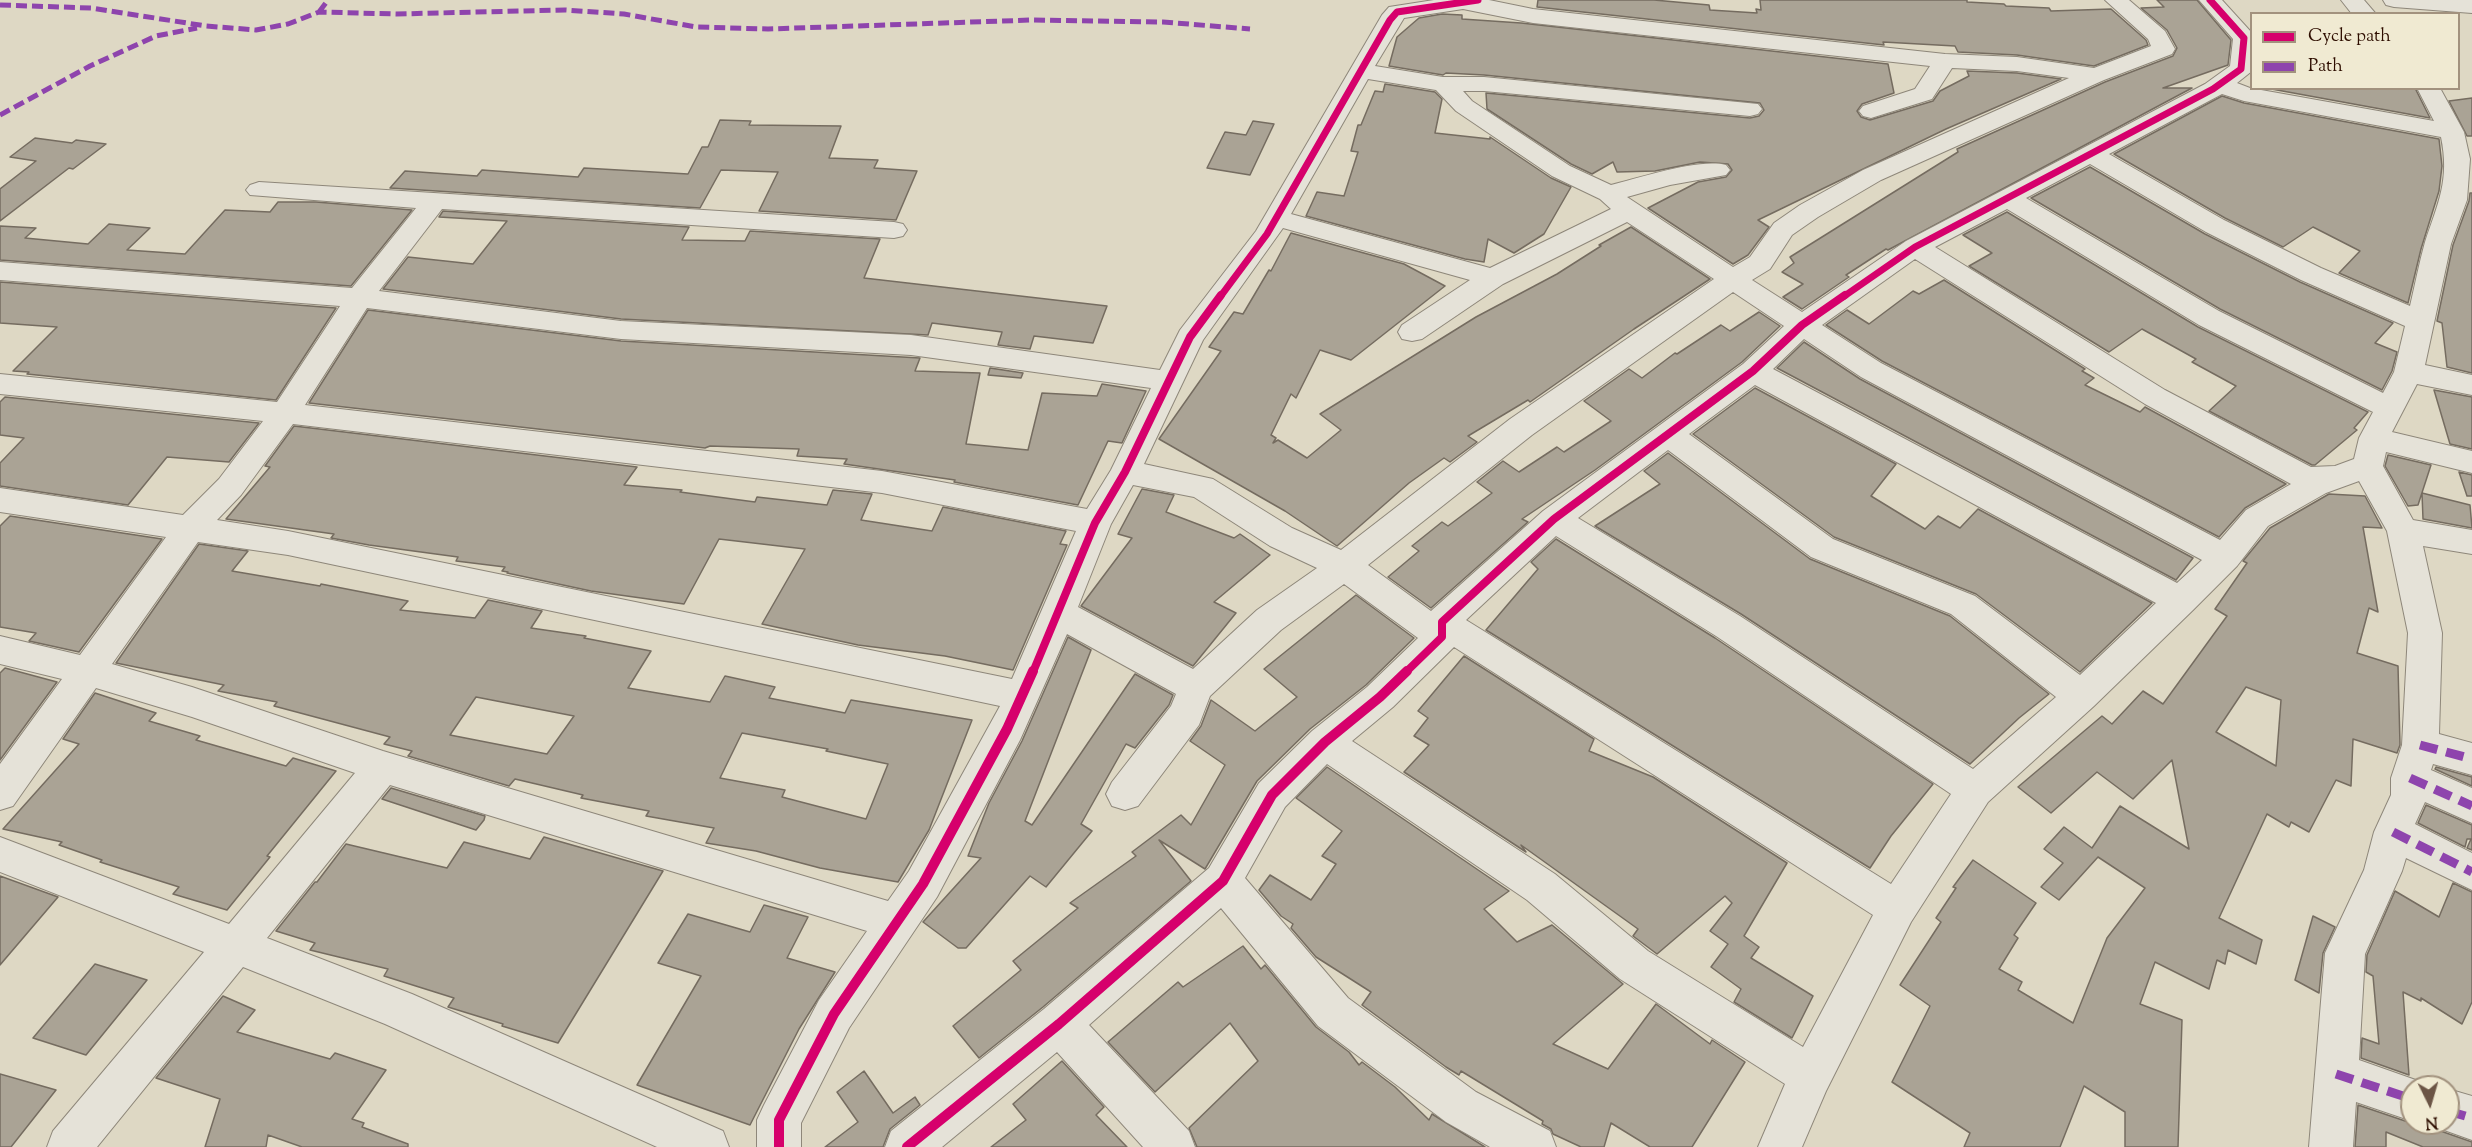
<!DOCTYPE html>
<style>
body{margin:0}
#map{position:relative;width:2472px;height:1147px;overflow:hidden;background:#ded8c4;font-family:"Sorts Mill Goudy",serif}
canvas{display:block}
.legend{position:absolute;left:2250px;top:12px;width:210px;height:78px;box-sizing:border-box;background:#f0ead2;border:2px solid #a2927e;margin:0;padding:8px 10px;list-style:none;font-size:18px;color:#2e0e00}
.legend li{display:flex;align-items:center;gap:12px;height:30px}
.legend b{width:30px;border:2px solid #a2927e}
.north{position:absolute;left:2400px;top:1075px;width:60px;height:60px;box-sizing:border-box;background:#f0ead2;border:2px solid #a2927e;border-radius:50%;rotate:175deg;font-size:16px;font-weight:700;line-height:24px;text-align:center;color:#2e0e00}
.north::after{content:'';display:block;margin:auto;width:21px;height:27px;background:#6c5545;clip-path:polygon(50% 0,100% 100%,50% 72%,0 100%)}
</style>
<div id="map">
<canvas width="2472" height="1147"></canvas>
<ul class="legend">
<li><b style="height:8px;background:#d6006c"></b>Cycle path</li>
<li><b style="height:8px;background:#8e44ad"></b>Path</li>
</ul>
<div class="north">N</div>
</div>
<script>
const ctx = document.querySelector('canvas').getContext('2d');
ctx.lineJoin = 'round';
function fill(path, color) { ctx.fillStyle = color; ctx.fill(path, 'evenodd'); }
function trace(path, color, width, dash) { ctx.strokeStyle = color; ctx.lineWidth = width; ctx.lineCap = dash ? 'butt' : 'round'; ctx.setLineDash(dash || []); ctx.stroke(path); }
const building = new Path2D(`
 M 1538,0 L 1654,0 L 1709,5 L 1710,10 L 1757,13 L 1756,9 L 1761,10 L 1760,0 L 1967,0 L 1967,2 L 2004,4 L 2006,6 L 2049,8 L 2051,11 L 2111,9 L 2146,40 L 2148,45 L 2094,66 L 2017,55 L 1958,52 L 1955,46 L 1883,42 L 1884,45 L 1537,7 Z
 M 2157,0 L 2197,0 L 2231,40 L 2228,65 L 2163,88 L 2192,88 L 1888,250 L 1886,249 L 1846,275 L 1849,277 L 1802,309 L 1783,297 L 1803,284 L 1782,272 L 1794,263 L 1790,257 L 1958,152 L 1957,149 L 2105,82 L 2173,56 L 2177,48 L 2167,30 L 2141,8 L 2164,7 Z
 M 1442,14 L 1462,15 L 1462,19 L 1521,23 L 1888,64 L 1894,93 L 1862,104 L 1857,111 L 1861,117 L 1870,120 L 1933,101 L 1940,91 L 1969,76 L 1967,71 L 2017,73 L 2061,79 L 1946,129 L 1758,220 L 1769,227 L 1748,255 L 1733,264 L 1648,208 L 1698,182 L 1726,177 L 1732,170 L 1728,164 L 1700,162 L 1655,171 L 1617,172 L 1613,162 L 1592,174 L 1571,164 L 1487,109 L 1486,93 L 1750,118 L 1759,116 L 1764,110 L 1760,103 L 1484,75 L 1446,73 L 1443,75 L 1389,66 L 1397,37 L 1419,18 Z
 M 1385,84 L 1435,92 L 1442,99 L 1435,133 L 1490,139 L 1490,137 L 1551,178 L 1571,187 L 1544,234 L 1514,253 L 1488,239 L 1484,262 L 1465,259 L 1306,216 L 1317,192 L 1344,196 L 1358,152 L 1351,151 L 1358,125 L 1361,125 L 1375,91 L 1383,92 Z
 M 2266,88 L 2415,88 L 2430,118 Z
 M 2222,96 L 2244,103 L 2439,139 L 2442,166 L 2439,191 L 2421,249 L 2408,303 L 2339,273 L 2360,251 L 2313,227 L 2283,247 L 2225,218 L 2114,154 Z
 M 2472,98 L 2472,136 L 2467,136 L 2449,101 Z
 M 720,120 L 751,121 L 749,125 L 841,126 L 829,158 L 878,160 L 874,168 L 917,171 L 896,220 L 759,211 L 778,172 L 721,170 L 700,208 L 390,188 L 405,171 L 477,176 L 482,170 L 578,177 L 584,168 L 688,174 L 702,147 L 708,147 Z
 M 1253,121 L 1274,124 L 1250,175 L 1207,168 L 1225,132 L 1246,135 Z
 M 35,138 L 72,143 L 76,140 L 106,144 L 73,169 L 69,168 L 0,221 L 0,189 L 36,161 L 10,157 Z
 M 2090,167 L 2205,234 L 2300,282 L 2393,323 L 2375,343 L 2397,352 L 2392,371 L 2382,390 L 2220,309 L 2031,198 Z
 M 2470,193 L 2472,193 L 2472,373 L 2447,367 L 2442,323 L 2437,321 L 2453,245 L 2469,201 Z
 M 278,202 L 316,202 L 412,210 L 351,286 L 0,260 L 0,226 L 36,228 L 25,238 L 88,244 L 109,224 L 150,228 L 127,250 L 185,254 L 225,210 L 270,212 Z
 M 443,211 L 689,227 L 682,240 L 745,241 L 750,231 L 880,239 L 864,278 L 1107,306 L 1093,343 L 1034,336 L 1030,349 L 998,345 L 1002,332 L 932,323 L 928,335 L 621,319 L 383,289 L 408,257 L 473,264 L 507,221 L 439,217 Z
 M 2007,212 L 2198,327 L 2368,412 L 2354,428 L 2357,430 L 2315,465 L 2312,465 L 2209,411 L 2236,386 L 2192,362 L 2196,359 L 2142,329 L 2109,352 L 1969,266 L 1992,253 L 1963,235 Z
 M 1631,227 L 1710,279 L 1634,329 L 1530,402 L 1528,400 L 1468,436 L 1477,442 L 1450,462 L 1444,458 L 1409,483 L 1337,546 L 1285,511 L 1159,439 L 1221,351 L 1209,347 L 1234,312 L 1243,314 L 1269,270 L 1271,271 L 1291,233 L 1404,264 L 1445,286 L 1351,360 L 1320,350 L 1296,398 L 1291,394 L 1271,435 L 1276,438 L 1273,443 L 1278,440 L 1307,458 L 1341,430 L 1320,414 L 1476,317 L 1557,274 L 1601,246 L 1599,245 Z
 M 1944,280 L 2085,369 L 2082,371 L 2094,378 L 2085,385 L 2140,412 L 2145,407 L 2286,484 L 2245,508 L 2219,537 L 1882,361 L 1826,325 L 1847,310 L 1869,324 L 1913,291 L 1919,294 Z
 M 0,282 L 336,308 L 276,400 L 27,374 L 29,372 L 13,371 L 57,327 L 0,323 Z
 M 368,310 L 621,341 L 920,358 L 915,371 L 980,373 L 966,444 L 1028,450 L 1042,393 L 1097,396 L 1102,384 L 1146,391 L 1122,443 L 1108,441 L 1078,505 L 954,482 L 955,480 L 844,464 L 847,459 L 797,456 L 799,449 L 710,446 L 705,448 L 309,403 Z
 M 1759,312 L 1780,326 L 1742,362 L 1595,470 L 1522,519 L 1528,522 L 1431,608 L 1388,577 L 1419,551 L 1412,546 L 1442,522 L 1448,526 L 1492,493 L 1477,482 L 1503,461 L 1519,472 L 1557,447 L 1564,452 L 1611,421 L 1584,401 L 1629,369 L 1642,378 L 1675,353 L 1677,354 L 1721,325 L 1730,331 Z
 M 1804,342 L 1860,379 L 2193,558 L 2176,580 L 1777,368 Z
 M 990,368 L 1023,373 L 1021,378 L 988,375 Z
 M 1755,388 L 1896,464 L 1871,496 L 1925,529 L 1938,516 L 1960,528 L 1978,509 L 2152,603 L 2080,672 L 1976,594 L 1834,537 L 1693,434 Z
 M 2434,390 L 2472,397 L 2472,449 L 2450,444 Z
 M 5,397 L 259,423 L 229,462 L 167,457 L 128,505 L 0,486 L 0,463 L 24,438 L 0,435 L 0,402 Z
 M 294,426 L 637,467 L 624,485 L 682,490 L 680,492 L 755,502 L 757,497 L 827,505 L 833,490 L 872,494 L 861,520 L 932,531 L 943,507 L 1066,531 L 1060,544 L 1067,545 L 1013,670 L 945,656 L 858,645 L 762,624 L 805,549 L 719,539 L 684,604 L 591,591 L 507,573 L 508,572 L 502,571 L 505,567 L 456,561 L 458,557 L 369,545 L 331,538 L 334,534 L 226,519 L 270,467 L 265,466 Z
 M 1668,453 L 1810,559 L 1950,616 L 2049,694 L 2019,718 L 1970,764 L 1741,614 L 1595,526 L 1660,484 L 1644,471 Z
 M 2388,455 L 2431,465 L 2418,505 L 2408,506 L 2385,466 Z
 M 2459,472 L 2472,475 L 2472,496 L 2467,496 Z
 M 1142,489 L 1174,495 L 1166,512 L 1234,538 L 1240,534 L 1270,555 L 1214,602 L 1236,613 L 1193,666 L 1081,606 L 1132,538 L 1118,534 Z
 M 2422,493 L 2470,505 L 2472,528 L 2423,519 Z
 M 2329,494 L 2365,496 L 2382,528 L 2363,527 L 2378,612 L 2369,608 L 2357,653 L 2398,666 L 2400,745 L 2397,753 L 2353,739 L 2351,786 L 2336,780 L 2309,832 L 2291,822 L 2289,827 L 2267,814 L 2219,918 L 2262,940 L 2256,964 L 2228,950 L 2225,964 L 2217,960 L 2209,989 L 2155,962 L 2140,1004 L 2182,1020 L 2178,1147 L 2125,1147 L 2125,1112 L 2084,1086 L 2060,1147 L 1964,1147 L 1970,1133 L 1892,1082 L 1930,1006 L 1900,985 L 1941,922 L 1936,918 L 1956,888 L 1953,887 L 1973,860 L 2036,903 L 2014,935 L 2018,938 L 1999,969 L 2022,982 L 2018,990 L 2073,1023 L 2107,938 L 2145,888 L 2098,857 L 2059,900 L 2041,887 L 2063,863 L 2044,849 L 2064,827 L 2092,848 L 2120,806 L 2189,849 L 2172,760 L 2133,799 L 2097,772 L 2051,813 L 2018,787 L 2102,716 L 2112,724 L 2143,691 L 2163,704 L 2227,616 L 2215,609 L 2247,563 L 2243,561 L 2270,528 ZM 2246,687 L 2281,700 L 2276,766 L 2216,732 Z
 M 10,516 L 162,539 L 79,652 L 29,641 L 36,633 L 0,627 L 0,526 Z
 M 1556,539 L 1715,638 L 1933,784 L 1891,836 L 1870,868 L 1486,630 L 1538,569 L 1531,562 Z
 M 199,544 L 248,551 L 232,571 L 320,586 L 321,584 L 408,601 L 400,610 L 475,618 L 488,600 L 542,611 L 531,628 L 586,636 L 584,638 L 651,651 L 628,688 L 710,702 L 725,676 L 775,687 L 769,698 L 845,713 L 851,700 L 972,720 L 929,830 L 898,882 L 820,868 L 756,851 L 706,843 L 714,828 L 646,816 L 649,811 L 581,798 L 583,795 L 515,779 L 509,786 L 408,756 L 412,751 L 384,744 L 390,737 L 274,706 L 277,702 L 218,691 L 224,685 L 116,663 ZM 476,697 L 574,716 L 547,754 L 450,735 ZM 742,733 L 828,749 L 826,751 L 888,764 L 866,819 L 782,797 L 785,790 L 720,778 Z
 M 1356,595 L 1414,638 L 1366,685 L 1310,729 L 1257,781 L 1205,869 L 1159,840 L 1191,881 L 1043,1007 L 979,1058 L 953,1026 L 1021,970 L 1013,961 L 1078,908 L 1070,903 L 1136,856 L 1132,852 L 1181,815 L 1191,825 L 1225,765 L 1190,741 L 1201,726 L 1211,700 L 1255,731 L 1297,697 L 1264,669 Z
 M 1068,637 L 1091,650 L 1025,821 L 1032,825 L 1135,674 L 1173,695 L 1169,705 L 1135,748 L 1126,744 L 1081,824 L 1092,831 L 1046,887 L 1030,876 L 966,948 L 958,948 L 923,922 L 981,858 L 968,856 L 989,803 L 1022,741 Z
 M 1464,656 L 1594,739 L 1589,751 L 1653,777 L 1787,863 L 1744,936 L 1759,947 L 1751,958 L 1813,996 L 1792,1038 L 1734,1002 L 1741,989 L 1711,967 L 1728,944 L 1710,931 L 1732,903 L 1725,896 L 1657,954 L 1633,936 L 1638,929 L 1521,845 L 1526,852 L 1404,772 L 1429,745 L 1414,736 L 1428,718 L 1418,711 Z
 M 5,668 L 57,682 L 0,760 L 0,673 Z
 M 95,693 L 156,713 L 149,721 L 200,736 L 196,740 L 286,766 L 293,758 L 336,771 L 267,856 L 270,857 L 227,910 L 173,894 L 179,887 L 100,862 L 102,860 L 59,845 L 62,842 L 3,829 L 79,744 L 63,739 Z
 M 1327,767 L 1509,891 L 1484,909 L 1517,942 L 1552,925 L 1623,984 L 1553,1044 L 1608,1069 L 1656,1004 L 1710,1044 L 1712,1040 L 1745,1062 L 1692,1147 L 1650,1147 L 1611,1123 L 1604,1147 L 1581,1147 L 1553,1134 L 1551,1129 L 1542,1124 L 1543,1121 L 1461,1071 L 1459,1075 L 1446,1067 L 1362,1005 L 1371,992 L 1316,957 L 1291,928 L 1293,924 L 1281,916 L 1259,890 L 1270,875 L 1311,900 L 1336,864 L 1322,856 L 1342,831 L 1296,798 Z
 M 2436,767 L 2472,777 L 2472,786 L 2435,769 Z
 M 391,788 L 485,816 L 484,820 L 476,830 L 382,799 Z
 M 2426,805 L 2472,825 L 2472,850 L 2467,848 L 2471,839 L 2467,839 L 2465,847 L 2418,823 Z
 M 544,837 L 663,871 L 558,1043 L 502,1026 L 503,1024 L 448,1007 L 454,998 L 384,976 L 388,969 L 310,950 L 315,943 L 276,931 L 315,882 L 317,882 L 346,844 L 447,868 L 464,842 L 530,859 Z
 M 0,876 L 58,897 L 0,965 Z
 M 2453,883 L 2472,892 L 2472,1002 L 2462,1024 L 2421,998 L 2421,1001 L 2403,992 L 2409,1075 L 2361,1058 L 2362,1038 L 2379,1044 L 2373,976 L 2366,972 L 2367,955 L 2395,891 L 2439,917 Z
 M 764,905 L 808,917 L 787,958 L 835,972 L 799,1029 L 750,1125 L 637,1085 L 701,976 L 658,963 L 688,914 L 750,932 Z
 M 2313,916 L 2335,927 L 2323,953 L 2319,993 L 2295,980 Z
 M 1243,946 L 1261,969 L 1265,965 L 1316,1027 L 1349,1052 L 1359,1065 L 1362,1062 L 1395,1087 L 1429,1120 L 1432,1114 L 1485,1147 L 1197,1147 L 1189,1128 L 1258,1061 L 1230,1023 L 1155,1092 L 1108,1042 L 1178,982 L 1183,987 Z
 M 95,964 L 147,980 L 86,1055 L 33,1038 Z
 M 223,996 L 255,1010 L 237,1032 L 330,1059 L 335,1053 L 386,1070 L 352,1119 L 364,1123 L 362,1127 L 408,1144 L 408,1147 L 302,1147 L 268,1135 L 266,1147 L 205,1147 L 220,1099 L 156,1078 Z
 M 1062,1061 L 1104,1107 L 1096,1115 L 1127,1147 L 991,1147 L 1026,1120 L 1013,1104 Z
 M 864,1071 L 893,1113 L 915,1097 L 920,1105 L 890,1129 L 883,1147 L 825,1147 L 858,1122 L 837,1092 Z
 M 0,1074 L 56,1090 L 11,1147 L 0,1147 Z
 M 2358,1105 L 2411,1123 L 2429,1123 L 2432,1128 L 2472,1142 L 2472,1147 L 2423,1147 L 2386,1132 L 2386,1147 L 2355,1147 Z`);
fill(building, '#aaa395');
trace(building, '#756c60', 1.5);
const minor = new Path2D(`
 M 1434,0 L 1489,0 L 1533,9 L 1945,54 L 2017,57 L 2094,68 L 2151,46 L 2148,39 L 2105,0 L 2129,0 L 2165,31 L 2175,49 L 2172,54 L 2104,80 L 1881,180 L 1818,217 L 1792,235 L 1770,269 L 1752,280 L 1802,312 L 1906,241 L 2205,84 L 2230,66 L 2233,39 L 2199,0 L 2222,0 L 2252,33 L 2252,71 L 2237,83 L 2250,88 L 2434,121 L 2417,88 L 2440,88 L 2464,132 L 2470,159 L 2467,200 L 2451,244 L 2425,365 L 2472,375 L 2472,395 L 2417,384 L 2392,432 L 2472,451 L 2472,473 L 2386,452 L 2383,466 L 2413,520 L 2472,530 L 2472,554 L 2423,546 L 2442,633 L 2439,734 L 2472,743 L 2472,775 L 2433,764 L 2431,770 L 2472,788 L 2472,823 L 2425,802 L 2415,824 L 2472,853 L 2472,890 L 2406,858 L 2402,871 L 2365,954 L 2359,1060 L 2427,1084 L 2429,1087 L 2412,1087 L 2412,1121 L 2356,1102 L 2353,1147 L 2309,1147 L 2325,953 L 2364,870 L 2374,832 L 2391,795 L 2391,778 L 2402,745 L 2408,633 L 2387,531 L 2359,481 L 2326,493 L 2268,526 L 2237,566 L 2193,610 L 2094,706 L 1988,802 L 1911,922 L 1826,1091 L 1802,1147 L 1758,1147 L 1785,1084 L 1620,979 L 1527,900 L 1327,764 L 1285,807 L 1245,878 L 1348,998 L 1476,1092 L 1550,1131 L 1556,1147 L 1490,1147 L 1446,1122 L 1318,1026 L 1221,908 L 1089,1025 L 1189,1131 L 1195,1147 L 1143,1147 L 1057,1052 L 942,1147 L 885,1147 L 891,1131 L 1044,1009 L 1209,868 L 1259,783 L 1312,731 L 1367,687 L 1418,638 L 1344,584 L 1281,630 L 1210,696 L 1199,725 L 1138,806 L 1125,810 L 1112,806 L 1106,794 L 1112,782 L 1171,706 L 1176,694 L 1067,634 L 1020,740 L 937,897 L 849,1028 L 801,1123 L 801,1147 L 757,1147 L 757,1120 L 764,1105 L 819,1000 L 867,931 L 390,785 L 267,938 L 412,994 L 723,1131 L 729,1147 L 657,1147 L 385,1024 L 243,967 L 97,1147 L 47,1147 L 53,1131 L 204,952 L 0,872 L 0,837 L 229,924 L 355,773 L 192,717 L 96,688 L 13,806 L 0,810 L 0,764 L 62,679 L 0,664 L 0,636 L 80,655 L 166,537 L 0,512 L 0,488 L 183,515 L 219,479 L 263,421 L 0,394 L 0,374 L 277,402 L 340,306 L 0,280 L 0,262 L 352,288 L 416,208 L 250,195 L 246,190 L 250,185 L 259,182 L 894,222 L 903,224 L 907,230 L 903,236 L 894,238 L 442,209 L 379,291 L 621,321 L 911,335 L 1160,370 L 1180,330 L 1256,231 L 1382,15 L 1389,7 ZM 1463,9 L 1533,23 L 1930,66 L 1915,89 L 1863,106 L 1859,111 L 1863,116 L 1871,118 L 1932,99 L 1952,68 L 2017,71 L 2069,78 L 1863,170 L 1800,205 L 1774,223 L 1750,257 L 1733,267 L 1627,197 L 1670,185 L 1726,175 L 1730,170 L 1726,165 C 1698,158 1640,178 1611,185 L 1570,166 L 1472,101 L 1463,91 L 1484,91 L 1750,116 L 1758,114 L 1762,109 L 1758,104 L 1484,77 L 1443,77 L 1375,66 L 1404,18 ZM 1368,79 L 1436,90 L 1456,111 L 1552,176 L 1600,199 L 1611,209 L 1490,268 L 1291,214 ZM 2222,94 L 2244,101 L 2441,137 C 2450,180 2438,203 2425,242 C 2419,263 2415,285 2410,306 L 2321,268 L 2224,220 L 2109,154 ZM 2090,164 L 2206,232 L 2301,280 L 2405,326 L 2394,372 L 2383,393 L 2219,311 L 2026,198 ZM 2007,209 L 2199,325 L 2373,412 L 2359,438 L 2354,459 L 2335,466 L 2311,467 L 2165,390 L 1935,247 ZM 1627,222 L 1714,279 L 1510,419 L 1341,550 L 1292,528 L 1213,479 L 1144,464 L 1203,340 L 1283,228 L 1470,280 L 1402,325 L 1398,332 L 1402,339 L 1412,341 L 1422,339 L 1503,284 ZM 1915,259 L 2145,404 L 2291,484 L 2246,510 L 2220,540 L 1881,363 L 1822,325 ZM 1733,292 L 1784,326 L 1743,364 L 1543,511 L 1431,611 L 1368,565 L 1532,435 ZM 367,308 L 621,339 L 911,355 L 1151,388 L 1111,470 L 1087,509 L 882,471 L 305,405 ZM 1804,339 L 1861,377 L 2202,560 L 2177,583 L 1773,369 ZM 1755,385 L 2156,603 L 2080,675 L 1975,596 L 1833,539 L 1689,434 ZM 293,424 L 882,493 L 1076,531 L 1012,679 L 288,531 L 217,520 L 241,495 ZM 1668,450 L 1811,557 L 1951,614 L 2056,697 L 1973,769 L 1740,616 L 1578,518 ZM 1133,485 L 1194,497 L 1270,546 L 1317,568 L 1257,610 L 1193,669 L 1078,607 L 1111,524 ZM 1556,536 L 1716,636 L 1951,794 L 1891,884 L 1466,620 ZM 198,542 L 288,555 L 1000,706 L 909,871 L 888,901 L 383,751 L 192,687 L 112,664 ZM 1454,647 L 1873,915 L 1803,1047 L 1648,951 L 1555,874 L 1352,741 L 1393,707 Z
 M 2341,0 L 2364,0 L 2376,14 L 2352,14 Z
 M 2383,0 L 2472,0 L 2472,13 L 2394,7 L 2386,5 Z
 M 2448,1089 L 2472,1096 L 2472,1140 L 2433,1126 L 2431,1123 L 2448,1123 Z`);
trace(minor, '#8e877a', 2);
fill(minor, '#e5e2d8');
trace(new Path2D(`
 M 0,5 L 91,8 L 206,26 L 256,30 L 288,24 L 319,12 L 396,14 L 565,10 L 624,14 L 696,27 L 768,29 L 1032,20 L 1163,22 L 1250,29
 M 319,12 L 328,0
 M 0,115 L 90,66 L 156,36 L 197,28`), '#8e44ad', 5, [11, 5]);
trace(new Path2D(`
 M 2420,745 L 2472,759
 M 2410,778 L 2472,806
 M 2393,832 L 2472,872
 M 2336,1074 L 2412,1099
 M 2448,1111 L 2472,1118`), '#8e44ad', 9, [18, 9]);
trace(new Path2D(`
 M 1220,297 L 1267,234 L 1390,20 L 1397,12 L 1478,0
 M 1843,297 L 1915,247 L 2213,89 L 2241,69 L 2244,38 L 2210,0`), '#d6006c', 7);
trace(new Path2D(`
 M 1033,672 L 1095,523 L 1125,472 L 1190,337 L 1221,295
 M 1406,672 L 1442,637 L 1442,622 L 1554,519 L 1753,371 L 1802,325 L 1845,295`), '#d6006c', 8);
trace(new Path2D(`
 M 779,1147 L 779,1120 L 834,1014 L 923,884 L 1007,729 L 1033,671
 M 907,1147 L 1059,1024 L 1223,881 L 1272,795 L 1325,742 L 1380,697 L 1407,671`), '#d6006c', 10);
</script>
